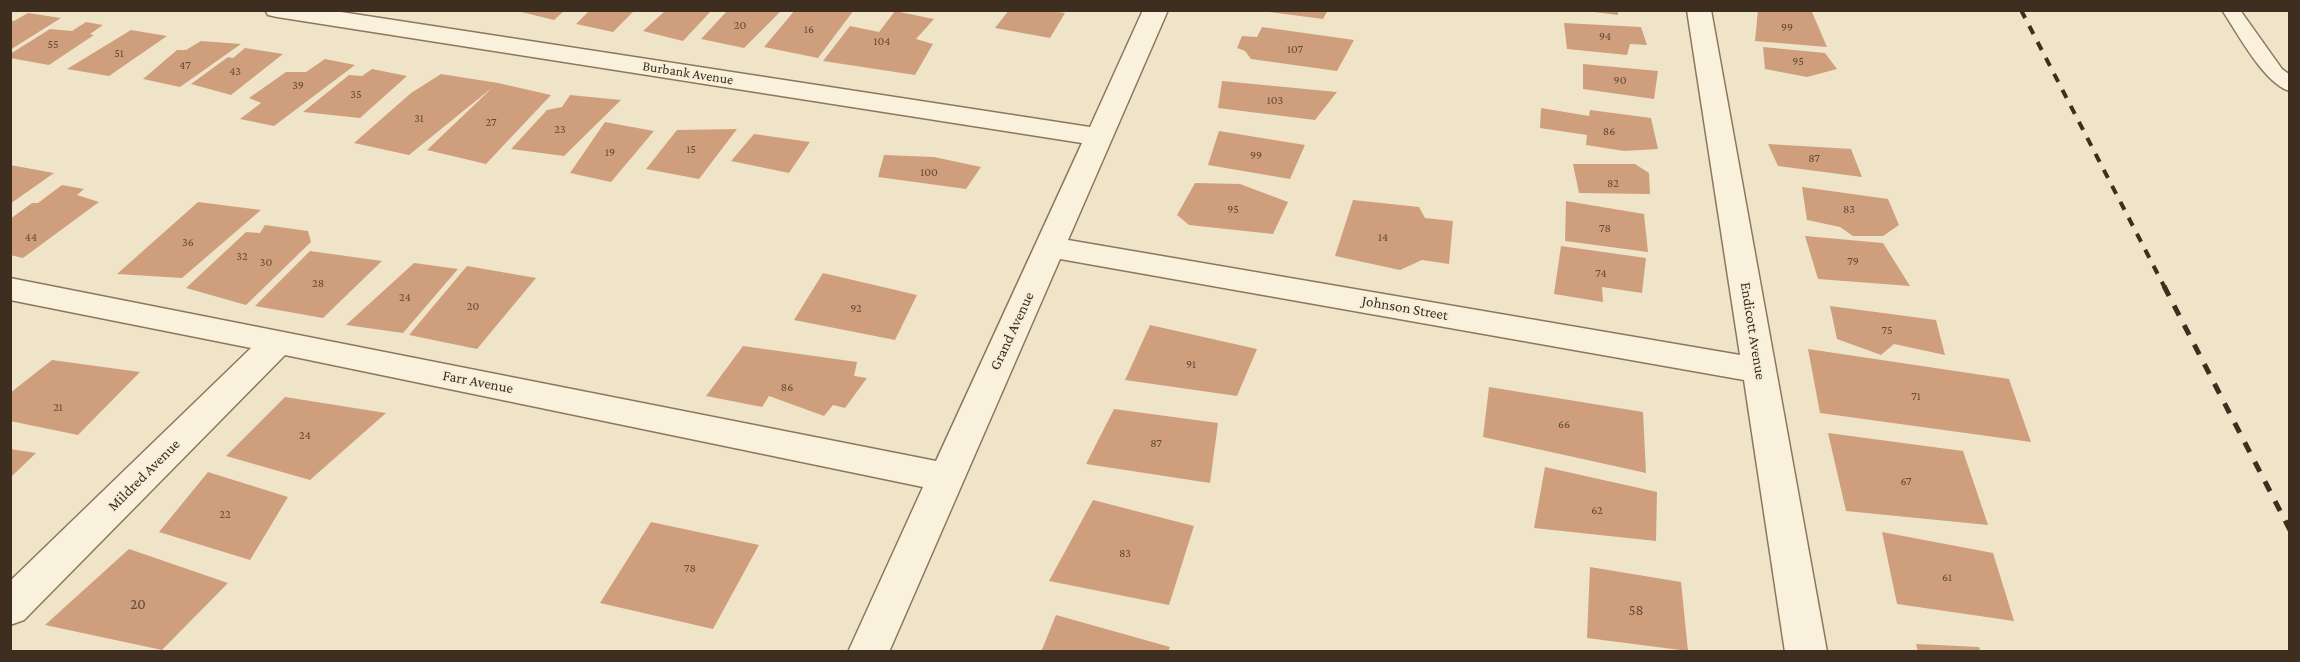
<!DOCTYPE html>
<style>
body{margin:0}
#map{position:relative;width:2300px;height:662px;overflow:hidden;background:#f0e4c8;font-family:"Crimson Pro",serif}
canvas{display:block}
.frame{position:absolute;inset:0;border:12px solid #3d2e20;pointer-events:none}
</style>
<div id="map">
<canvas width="2300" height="662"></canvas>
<div class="frame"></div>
</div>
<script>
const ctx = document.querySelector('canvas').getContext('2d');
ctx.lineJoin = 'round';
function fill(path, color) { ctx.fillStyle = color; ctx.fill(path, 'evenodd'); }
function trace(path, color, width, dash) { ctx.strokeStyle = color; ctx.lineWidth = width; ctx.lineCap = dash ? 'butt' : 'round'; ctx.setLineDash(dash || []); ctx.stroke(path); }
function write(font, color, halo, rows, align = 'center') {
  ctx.font = font + ' "Crimson Pro",serif'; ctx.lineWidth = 4.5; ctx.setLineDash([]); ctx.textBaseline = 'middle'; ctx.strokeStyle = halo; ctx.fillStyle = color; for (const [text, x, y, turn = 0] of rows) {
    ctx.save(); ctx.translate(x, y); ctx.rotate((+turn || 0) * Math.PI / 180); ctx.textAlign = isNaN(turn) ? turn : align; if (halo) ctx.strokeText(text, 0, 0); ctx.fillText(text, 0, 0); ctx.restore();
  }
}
fill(new Path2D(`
 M 513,10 L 565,10 L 554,20 Z
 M 590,10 L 635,10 L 613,32 L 576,24 Z
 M 666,10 L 712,10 L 683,41 L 643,31 Z
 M 728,10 L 775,10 L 781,11 L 744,48 L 701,39 Z
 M 795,10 L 854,10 L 818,58 L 764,47 Z
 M 1009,10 L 1046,10 L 1065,13 L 1050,38 L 995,28 Z
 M 1254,10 L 1328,10 L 1323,19 Z
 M 1579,10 L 1618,10 L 1618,15 Z
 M 1758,10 L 1812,12 L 1827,47 L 1755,41 Z
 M 895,11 L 934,19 L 916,39 L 933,44 L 915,75 L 823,61 L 850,26 L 879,32 Z
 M 28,13 L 61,18 L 10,50 L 10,20 L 14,21 Z
 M 86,22 L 103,25 L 90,34 L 94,35 L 49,65 L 10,58 L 10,54 L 50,29 L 72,31 Z
 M 1564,23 L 1641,27 L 1647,45 L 1630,44 L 1627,55 L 1567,49 Z
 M 1262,27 L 1354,40 L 1337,71 L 1251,59 L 1245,51 L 1237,48 L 1242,36 L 1257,37 Z
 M 131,30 L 167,36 L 109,76 L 67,69 Z
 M 201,41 L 241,44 L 180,87 L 143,79 L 177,50 L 186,50 Z
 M 1763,47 L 1825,53 L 1837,69 L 1807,77 L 1765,69 Z
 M 245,48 L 283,54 L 231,95 L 191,84 L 228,57 L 233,58 Z
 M 325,59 L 355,65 L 274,126 L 240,119 L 261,103 L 249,98 L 286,72 L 306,72 Z
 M 1583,64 L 1658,71 L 1654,99 L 1583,89 Z
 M 372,69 L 407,76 L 360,118 L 303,112 L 349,75 L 362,76 Z
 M 441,74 L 498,83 L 551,95 L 486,164 L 427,150 L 493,87 L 409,155 L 354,143 L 411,93 Z
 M 1222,81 L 1337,92 L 1315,120 L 1218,108 Z
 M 570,95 L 621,100 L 564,156 L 511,149 L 547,110 L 562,107 Z
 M 1541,108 L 1589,116 L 1590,110 L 1651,118 L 1658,149 L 1624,151 L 1586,145 L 1587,135 L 1540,128 Z
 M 605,122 L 654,131 L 611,182 L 570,173 Z
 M 737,129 L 699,179 L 646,169 L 677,130 Z
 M 1219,131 L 1305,145 L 1290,179 L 1208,165 Z
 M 754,134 L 810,142 L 789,173 L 731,161 Z
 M 1768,144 L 1851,149 L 1862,177 L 1778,166 Z
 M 884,155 L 934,157 L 981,167 L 966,189 L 878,177 Z
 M 1573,164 L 1635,164 L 1649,173 L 1650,194 L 1579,193 Z
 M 10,165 L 54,173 L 10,204 Z
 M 1195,183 L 1240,184 L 1288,202 L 1273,234 L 1189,225 L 1177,215 Z
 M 62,185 L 84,189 L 77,195 L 99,202 L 23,258 L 10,255 L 10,219 L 32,203 L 38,203 Z
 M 1802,187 L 1888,199 L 1899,225 L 1883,236 L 1853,236 L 1840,227 L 1807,220 Z
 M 1353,200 L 1419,207 L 1425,218 L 1453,221 L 1449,264 L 1422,260 L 1400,270 L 1335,256 Z
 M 1566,201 L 1644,214 L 1648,252 L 1565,241 Z
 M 198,202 L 261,210 L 182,278 L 117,274 Z
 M 265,225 L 308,231 L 311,242 L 246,305 L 186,288 L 246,232 L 260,233 Z
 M 1805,236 L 1883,243 L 1910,286 L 1818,279 Z
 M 1561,246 L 1646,258 L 1642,293 L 1602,287 L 1603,302 L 1554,294 Z
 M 310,251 L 382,261 L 323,318 L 255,306 Z
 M 414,263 L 458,269 L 403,333 L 346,325 Z
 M 467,266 L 536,278 L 477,349 L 409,335 Z
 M 823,273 L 917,295 L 895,340 L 794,320 Z
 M 1830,306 L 1936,320 L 1945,355 L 1894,344 L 1881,355 L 1837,339 Z
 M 1150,325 L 1257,349 L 1237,396 L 1125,380 Z
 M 743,346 L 857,362 L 854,376 L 867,378 L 845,408 L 833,405 L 824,416 L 769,396 L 762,407 L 706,396 Z
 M 1808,349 L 2009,379 L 2031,442 L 1820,413 Z
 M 52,360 L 140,372 L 78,435 L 10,421 L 10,393 Z
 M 1489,387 L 1643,412 L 1646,473 L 1483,437 Z
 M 285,397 L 386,413 L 310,480 L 226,456 Z
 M 1114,409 L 1218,423 L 1210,483 L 1086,464 Z
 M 1828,433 L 1963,451 L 1988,525 L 1846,511 Z
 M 10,449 L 36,453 L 10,478 Z
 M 1545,467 L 1657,492 L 1656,541 L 1534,528 Z
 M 208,472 L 288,497 L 250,560 L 159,532 Z
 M 1093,500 L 1194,526 L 1169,605 L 1049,581 Z
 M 651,522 L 759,545 L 713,629 L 600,603 Z
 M 1882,532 L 1993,553 L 2014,621 L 1897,604 Z
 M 129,549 L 228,583 L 162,650 L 45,625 Z
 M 1590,567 L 1681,582 L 1688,651 L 1587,638 Z
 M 1056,615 L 1170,647 L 1168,652 L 1041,652 Z
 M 1916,644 L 1979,647 L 1981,652 L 1918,652 Z`), '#cf9f7d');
const lane = new Path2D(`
 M 2222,10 L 2240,10 L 2282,69 L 2290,75 L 2290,91 C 2264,84 2237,32 2222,10 Z`);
const street = new Path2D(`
 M 265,10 L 328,10 L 1090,127 L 1143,10 L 1168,10 L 1068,240 L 1740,355 L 1687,10 L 1711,10 L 1827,652 L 1785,652 L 1744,380 L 1060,259 L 889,652 L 848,652 L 923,487 L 285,355 L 24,620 L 10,625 L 10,581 L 251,348 L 10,300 L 10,278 L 936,461 L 1082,143 L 277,17 L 268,15 Z`);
trace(lane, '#8d765c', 3);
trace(street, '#8d765c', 3);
fill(lane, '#faf1dc');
fill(street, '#faf1dc');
trace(new Path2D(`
 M 2021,10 L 2165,288`), '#3d2e20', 4, [9, 9]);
trace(new Path2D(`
 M 2164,286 L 2290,530`), '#3d2e20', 5, [11, 11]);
write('12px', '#624a37', null, [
 ["20",740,25],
 ["99",1787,27],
 ["16",809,29],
 ["94",1605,36],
 ["104",882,41],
 ["55",53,44],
 ["107",1295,49],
 ["51",119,53],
 ["95",1798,61],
 ["47",185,65],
 ["43",235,71],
 ["90",1620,80],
 ["39",298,85],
 ["35",356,94],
 ["103",1275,100],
 ["31",419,118],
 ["27",491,122],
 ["23",560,129],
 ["86",1609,131],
 ["15",691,149],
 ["19",610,152],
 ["99",1256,155],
 ["87",1814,158],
 ["100",929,172],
 ["82",1613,183],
 ["95",1233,209],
 ["83",1849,209],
 ["78",1605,228],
 ["44",31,237],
 ["14",1383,237],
 ["36",188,242],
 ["32",242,256],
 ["79",1853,261],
 ["30",266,262],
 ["74",1601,273],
 ["28",318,283],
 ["24",405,297],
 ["20",473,306],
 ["92",856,308],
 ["75",1887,330],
 ["91",1191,364],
 ["86",787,387],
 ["71",1916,396],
 ["21",58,407],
 ["66",1564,424],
 ["24",305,435],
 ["87",1156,443],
 ["67",1906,481],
 ["62",1597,510],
 ["22",225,514],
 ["83",1125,553],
 ["78",690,568],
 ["61",1947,577]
]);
write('14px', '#3d2e20', '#f7eed8', [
 ["Burbank Avenue",688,73,9]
]);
write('15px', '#3d2e20', '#f7eed8', [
 ["Johnson Street",1405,308,10],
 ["Grand Avenue",1012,331,-65],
 ["Endicott Avenue",1753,331,81],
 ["Farr Avenue",478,382,11],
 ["Mildred Avenue",144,475,-45]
]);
write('15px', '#624a37', null, [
 ["20",138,604],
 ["58",1636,610]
]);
</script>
